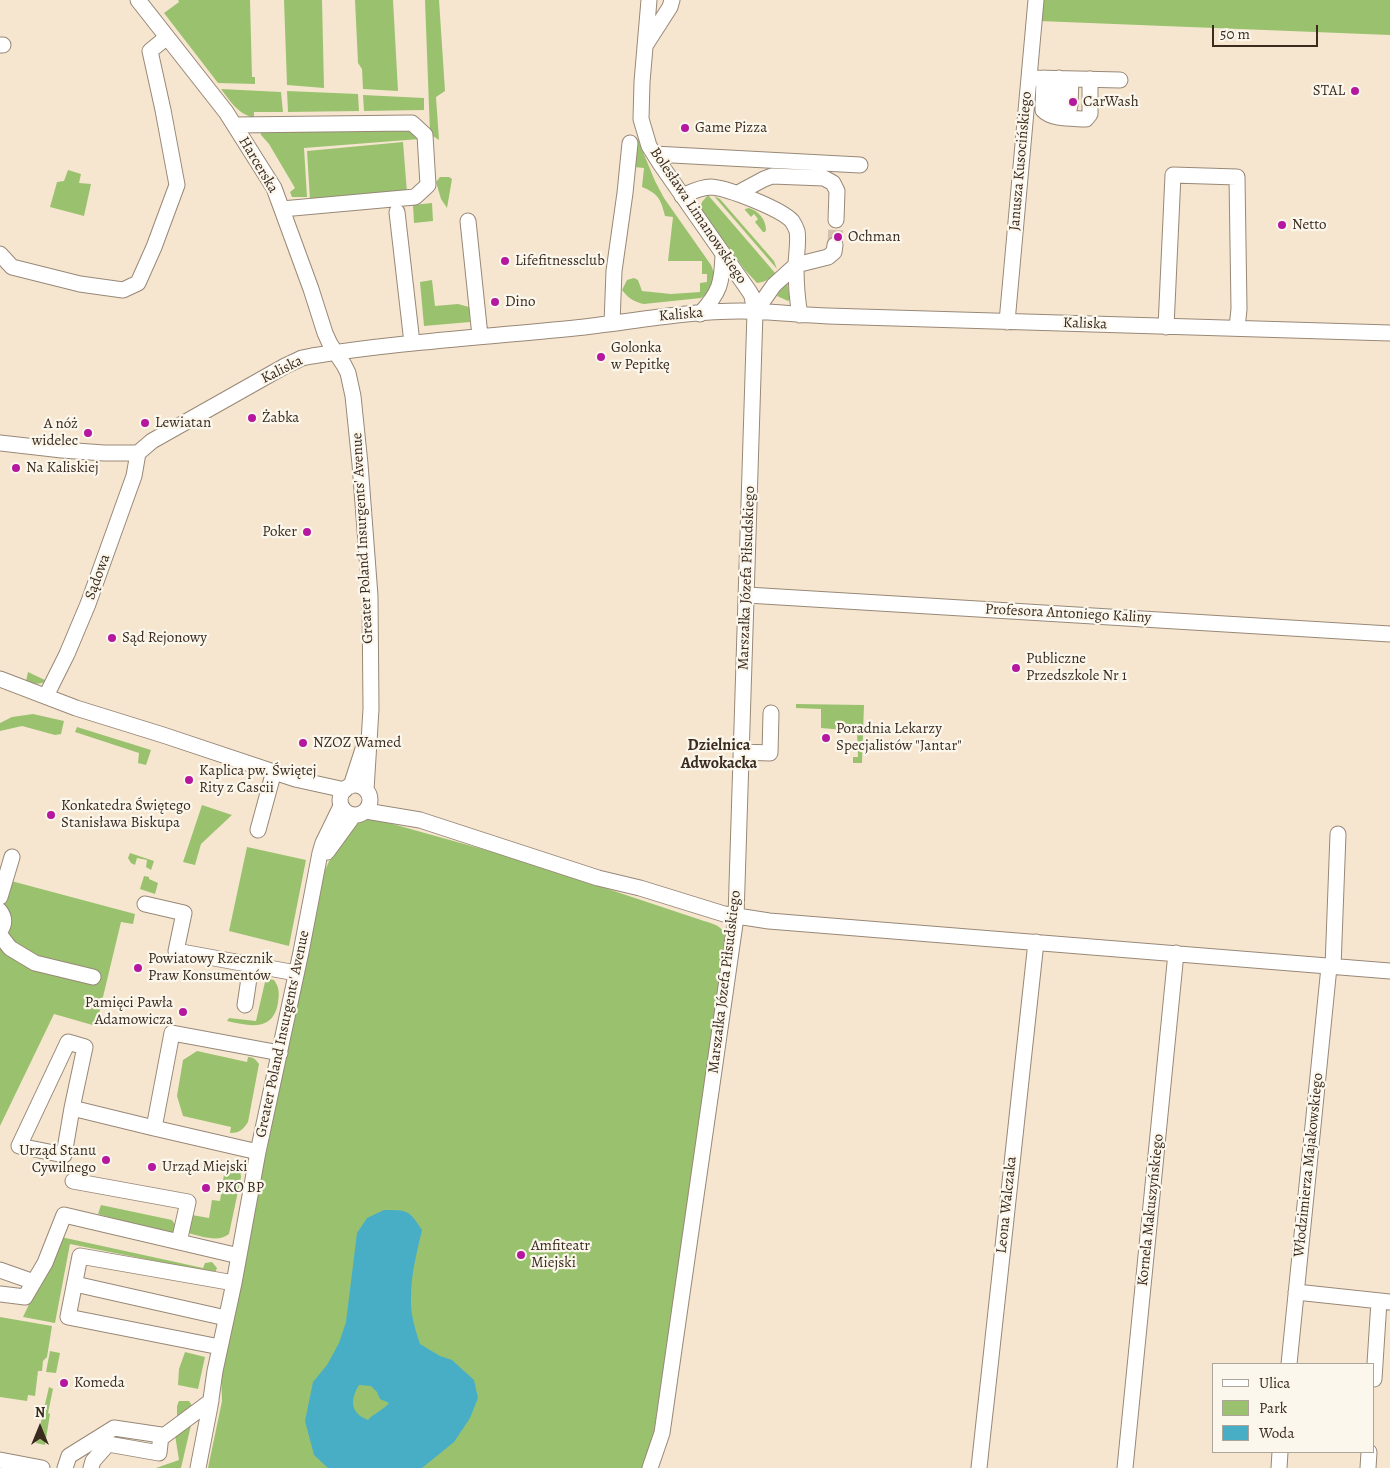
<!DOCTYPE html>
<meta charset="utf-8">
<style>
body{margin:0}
#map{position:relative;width:1390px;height:1468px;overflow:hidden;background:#f6e6d0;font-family:Alegreya,serif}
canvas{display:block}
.legend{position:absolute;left:1212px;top:1363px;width:162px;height:90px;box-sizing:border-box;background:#fbf7ec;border:1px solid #aea59a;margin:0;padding:6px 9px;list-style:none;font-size:15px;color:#3b2a1e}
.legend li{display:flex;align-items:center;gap:10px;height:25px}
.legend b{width:25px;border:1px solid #aea59a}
.north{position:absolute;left:15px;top:1403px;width:50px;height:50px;-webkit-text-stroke:4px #fbf7ec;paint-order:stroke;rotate:0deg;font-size:14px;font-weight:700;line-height:20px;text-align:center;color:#3b2a1e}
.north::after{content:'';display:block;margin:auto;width:18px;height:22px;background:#3b2a1e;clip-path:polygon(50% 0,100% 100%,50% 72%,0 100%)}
.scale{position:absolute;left:1212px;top:25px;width:106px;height:22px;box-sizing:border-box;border:2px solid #3b2a1e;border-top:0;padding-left:6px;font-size:15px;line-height:18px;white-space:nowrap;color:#3b2a1e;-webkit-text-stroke:4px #fbf7ec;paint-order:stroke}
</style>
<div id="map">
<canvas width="1390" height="1468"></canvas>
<ul class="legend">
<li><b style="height:6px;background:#fff"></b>Ulica</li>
<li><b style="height:14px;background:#9ac26e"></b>Park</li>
<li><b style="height:14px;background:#47aec6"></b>Woda</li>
</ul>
<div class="north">N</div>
<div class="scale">50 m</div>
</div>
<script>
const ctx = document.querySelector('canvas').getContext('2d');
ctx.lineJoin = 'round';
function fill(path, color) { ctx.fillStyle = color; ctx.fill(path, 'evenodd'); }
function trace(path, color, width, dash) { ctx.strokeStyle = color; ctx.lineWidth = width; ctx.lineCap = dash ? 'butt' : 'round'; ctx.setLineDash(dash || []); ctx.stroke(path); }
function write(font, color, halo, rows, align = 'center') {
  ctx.font = font + ' Alegreya,serif'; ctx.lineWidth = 4.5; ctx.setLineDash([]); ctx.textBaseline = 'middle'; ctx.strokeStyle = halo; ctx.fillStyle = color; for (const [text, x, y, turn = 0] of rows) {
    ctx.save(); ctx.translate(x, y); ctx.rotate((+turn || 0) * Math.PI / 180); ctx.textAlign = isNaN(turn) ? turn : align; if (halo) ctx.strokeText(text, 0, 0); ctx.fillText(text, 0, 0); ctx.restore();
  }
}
fill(new Path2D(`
 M 178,0 L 250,0 L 252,77 L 255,77 L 255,84 L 218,83 L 164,13 L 179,2 Z
 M 284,0 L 322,0 L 324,88 L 287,85 Z
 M 355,0 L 393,0 L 398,91 L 363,89 L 362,69 L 358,63 Z
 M 425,0 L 439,0 L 445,91 L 436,97 L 439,140 L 430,134 Z
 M 1041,0 L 1390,0 L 1390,35 L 1039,21 Z
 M 221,89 L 281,92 L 283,112 L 254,112 L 254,118 C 237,113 231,102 221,89 Z
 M 287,91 L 358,94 L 359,111 L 288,112 Z
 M 363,95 L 424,98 L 424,110 L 364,111 Z
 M 406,127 L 420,139 L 304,148 L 307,197 L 292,197 L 290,192 L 295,188 L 269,144 L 261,135 L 260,129 Z
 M 638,140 L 655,181 L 664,198 L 711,265 L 714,273 L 713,283 L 710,291 L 701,298 L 644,304 C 634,302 628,298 622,290 L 627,280 L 634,278 L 638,280 L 642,291 L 671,294 L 700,292 L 700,283 L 707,282 L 707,274 L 702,274 L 702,261 L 668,261 L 673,217 L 665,216 C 661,200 659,194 642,187 L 644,168 L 634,167 Z
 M 403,142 L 407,193 L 310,200 L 307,151 Z
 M 68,170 L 81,174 L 79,183 L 91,184 L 84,216 L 50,207 L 57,182 L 64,181 Z
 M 440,177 L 449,177 L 452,179 L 447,208 L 441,199 L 436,182 Z
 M 708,195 L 776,274 C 770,279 765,282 757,283 L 745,270 L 700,208 L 702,202 Z
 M 714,196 L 720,199 L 774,261 L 777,269 Z
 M 432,203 L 433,221 L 414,223 L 413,205 Z
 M 749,208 C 759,211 766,220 766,230 L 765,232 L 763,232 L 755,222 L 758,219 L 754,214 L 751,217 L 745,210 L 745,209 Z
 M 432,280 L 435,306 L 458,304 L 469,307 L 470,322 L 424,326 L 420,282 Z
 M 787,282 L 790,299 L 788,301 L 777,296 L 785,283 Z
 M 28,672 L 47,681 C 39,685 35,684 26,681 Z
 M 796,704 L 864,705 L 862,763 L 853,763 L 853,757 L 858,757 L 857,731 L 821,728 L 821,709 L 796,708 Z
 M 33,714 L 64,721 L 61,734 L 55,735 L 22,726 L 0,731 L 0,723 L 12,717 Z
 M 77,727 L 151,750 L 146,765 L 138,763 L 139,753 L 75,732 Z
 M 202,805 L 232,815 L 201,844 L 195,865 L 183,862 Z
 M 371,818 L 518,859 L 704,921 C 714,924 723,926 726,937 L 654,1432 L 642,1468 L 208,1468 L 222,1401 L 221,1372 L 324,872 L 332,855 L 353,825 L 363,819 Z
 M 247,847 L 306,860 L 289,946 L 229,931 Z
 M 130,853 L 154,861 L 151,870 L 146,867 L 147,860 L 137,858 L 135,865 L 131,863 L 128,858 Z
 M 144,876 L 149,877 L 149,879 L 158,883 L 155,894 L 140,889 Z
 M 0,878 L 135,914 L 133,924 L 121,922 L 96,1026 L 54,1014 L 0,1126 Z
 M 255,976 L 274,980 C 280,988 279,994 278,1003 C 273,1032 249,1026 227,1021 L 229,1018 L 256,1021 L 265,982 L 254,979 Z
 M 197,1051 L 247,1062 L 248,1057 C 254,1057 256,1060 259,1064 L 248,1122 C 243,1130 239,1133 230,1133 L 231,1127 L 183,1116 L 177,1096 L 183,1060 Z
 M 233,1161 L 240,1169 L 241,1177 L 229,1234 C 218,1243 201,1236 188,1233 L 192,1215 L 209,1218 L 212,1200 L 220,1201 L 224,1174 L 229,1175 Z
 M 101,1205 L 172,1220 L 176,1226 L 175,1235 L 98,1214 Z
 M 61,1237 L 203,1268 L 205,1263 L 212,1262 L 217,1268 L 215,1273 L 70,1244 L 55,1323 L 23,1317 Z
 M 0,1317 L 52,1326 L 47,1357 L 43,1361 L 42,1371 L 38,1371 L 35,1396 L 28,1395 L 27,1401 L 0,1397 Z
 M 50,1351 L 60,1353 L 56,1373 L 46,1372 Z
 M 185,1352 L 205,1357 L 198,1389 L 178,1385 L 179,1369 Z
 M 49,1387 L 53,1389 L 48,1413 L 50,1414 L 45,1445 L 36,1443 Z
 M 179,1401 L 189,1401 L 193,1407 L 177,1421 L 177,1406 Z
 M 192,1421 L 181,1468 L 156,1468 L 179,1460 L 175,1435 Z`), '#9ac26e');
fill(new Path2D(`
 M 384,1210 C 408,1210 409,1210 422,1230 C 417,1252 411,1274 411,1297 C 410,1313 415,1329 420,1344 L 440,1356 L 452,1360 L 474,1380 L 478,1398 L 470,1418 L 454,1442 L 422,1468 L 328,1468 L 314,1455 L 305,1421 L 313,1382 L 327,1365 L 339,1343 L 346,1322 L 357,1233 L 367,1218 ZM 359,1385 L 371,1386 L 377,1392 L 380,1399 L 389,1403 C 382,1411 374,1413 368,1420 C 350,1413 350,1400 359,1385 Z`), '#47aec6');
trace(new Path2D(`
 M 835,245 L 836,220`), '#d1c0ac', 15, [15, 8]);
const minor = new Path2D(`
 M 138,0 L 226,112 L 274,188 L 311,289 L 325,333 L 330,344 L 344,365 L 348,373 L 353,396 L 360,464 L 370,596 L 371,709 L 366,790
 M 649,0 L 642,82 L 641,119 L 649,146 L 661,165 L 749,291 L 752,296 L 755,312 L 736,917 L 662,1433 L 650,1468
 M 0,45 L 3,45
 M 645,46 L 670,7 L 672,0
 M 1035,78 L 1120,80
 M 1044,78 L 1043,110 C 1052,120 1074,118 1086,119 L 1090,114 L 1090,79
 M 1049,114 L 1055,114 L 1057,111 L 1059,78
 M 1063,117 L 1068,114 L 1070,105 L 1071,79
 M 235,125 L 412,123 L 425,135 L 428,185 L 415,197 L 282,209
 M 654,154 L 860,165
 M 738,193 L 764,179 L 772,176 L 824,178 L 833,183 L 837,191 L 836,220
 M 682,196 C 691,192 701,187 711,187 C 728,188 781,209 792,221 C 794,224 796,228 797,231 C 799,240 796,256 796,266 C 796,283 797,299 800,315
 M 397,212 L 412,343
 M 468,221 L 480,336
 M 0,254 L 12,267 L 80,284 L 123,290 L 138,283 L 154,247 L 177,185 L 163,110 L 150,51 L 167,37
 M 755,312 L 774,285 L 796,265 L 828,257 L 834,252 L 835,245
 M 700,314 C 720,292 722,283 723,255
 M 1007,322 L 1036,0
 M 612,323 L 614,271 L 625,193 L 630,143
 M 1166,327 L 1173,175 L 1237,177 L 1239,309 L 1237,328
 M 0,443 L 62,450 L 104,453 L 138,453 L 152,441 L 285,366 L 302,358 L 312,356 C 399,342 487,337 575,328 C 630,322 686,311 741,311 C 770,311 799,315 828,316 L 1390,333
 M 747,595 L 1390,634
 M 0,679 L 76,708 L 163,735 L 295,779 L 345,790
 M 46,696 L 67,654 L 88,604 L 134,476 L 138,453
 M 742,752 L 770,753 L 771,713
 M340 800a15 15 0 1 1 30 0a15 15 0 1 1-30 0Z
 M 351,786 L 364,746
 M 366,811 L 420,820 L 598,878 L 640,888 L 724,914 L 769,921 L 1390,971
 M 258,830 L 274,771
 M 327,852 L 354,815
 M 0,897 L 12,857
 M 145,904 L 184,913 L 176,951 L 296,973
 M 0,911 C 5,918 5,924 0,931
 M 0,935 L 10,948 L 35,963 L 93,977
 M 1333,967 L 1338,834
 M 245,1005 L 251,965
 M 72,1108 L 64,1155 L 19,1146 L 68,1042 L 85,1047 L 72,1108 L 154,1128
 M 258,1152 L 154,1128 L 172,1033 L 280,1053
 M 73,1181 L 188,1202 L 179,1242
 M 0,1270 L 34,1282
 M 75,1284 L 226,1318
 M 1296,1292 L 1390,1302
 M 0,1294 L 25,1297 L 45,1263 L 64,1215 L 239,1256
 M 220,1347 L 68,1317 L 80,1256 L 234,1283
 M 1289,1364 L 1329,967
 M 1374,1379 L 1379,1301
 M 161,1438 L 211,1401
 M 0,1460 L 42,1468
 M 65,1468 L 69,1456 L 114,1428 L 161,1435 L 159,1453 L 108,1444 L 93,1461 L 91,1468
 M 198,1468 L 210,1406 L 215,1371 L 234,1283 L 258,1152 L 301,952 L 320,853 L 323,843 L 341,806
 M 979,1468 L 1036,942
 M 1125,1468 L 1176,953
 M 1279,1468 L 1280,1452
 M 1368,1468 L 1369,1452`);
trace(minor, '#988877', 17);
trace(minor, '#fff', 15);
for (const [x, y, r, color] of [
 [1355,91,5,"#b5179e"],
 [1073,102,5,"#b5179e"],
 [685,128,5,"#b5179e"],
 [1282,225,5,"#b5179e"],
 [838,237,5,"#b5179e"],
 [505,261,5,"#b5179e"],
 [495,302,5,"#b5179e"],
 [601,357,5,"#b5179e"],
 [252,418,5,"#b5179e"],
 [145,423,5,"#b5179e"],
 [88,433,5,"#b5179e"],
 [16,468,5,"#b5179e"],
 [307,532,5,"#b5179e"],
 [112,638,5,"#b5179e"],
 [1016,668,5,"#b5179e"],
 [826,738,5,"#b5179e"],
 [303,743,5,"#b5179e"],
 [189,780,5,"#b5179e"],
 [51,815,5,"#b5179e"],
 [138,968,5,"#b5179e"],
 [183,1012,5,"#b5179e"],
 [106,1160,5,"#b5179e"],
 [152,1167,5,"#b5179e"],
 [206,1188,5,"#b5179e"],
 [521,1255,5,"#b5179e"],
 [64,1383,5,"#b5179e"]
]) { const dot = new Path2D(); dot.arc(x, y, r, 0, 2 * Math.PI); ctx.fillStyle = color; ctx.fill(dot); trace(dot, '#fbf7ec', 2); }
write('15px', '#3b2a1e', '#fbf7ec', [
 ["STAL",1345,91,"right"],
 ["CarWash",1083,102],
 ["Game Pizza",695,128],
 ["Netto",1292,225],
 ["Ochman",848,237],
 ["Lifefitnessclub",515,261],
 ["Dino",505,302],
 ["Golonka",611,348],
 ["w Pepitkę",611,365],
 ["Żabka",262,418],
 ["Lewiatan",155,423],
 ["A nóż",78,424,"right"],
 ["widelec",78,441,"right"],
 ["Na Kaliskiej",26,468],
 ["Poker",297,532,"right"],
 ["Sąd Rejonowy",122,638],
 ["Publiczne",1026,659],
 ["Przedszkole Nr 1",1026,676],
 ["Poradnia Lekarzy",836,729],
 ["Specjalistów \"Jantar\"",836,746],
 ["NZOZ Wamed",313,743],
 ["Kaplica pw. Świętej",199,771],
 ["Rity z Cascii",199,788],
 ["Konkatedra Świętego",61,806],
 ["Stanisława Biskupa",61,823],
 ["Powiatowy Rzecznik",148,959],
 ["Praw Konsumentów",148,976],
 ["Pamięci Pawła",173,1003,"right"],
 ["Adamowicza",173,1020,"right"],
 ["Urząd Stanu",96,1151,"right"],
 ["Cywilnego",96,1168,"right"],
 ["Urząd Miejski",162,1167],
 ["PKO BP",216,1188],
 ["Amfiteatr",531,1246],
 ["Miejski",531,1263],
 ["Komeda",74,1383]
], 'left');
write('15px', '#3b2a1e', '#fbf7ec', [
 ["Janusza Kusocińskiego",1021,161,-85],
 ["Harcerska",258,165,59],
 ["Bolesława Limanowskiego",698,216,56],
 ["Kaliska",681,315,-5],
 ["Kaliska",1085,324,2],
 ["Kaliska",282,370,-27],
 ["Greater Poland Insurgents' Avenue",363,538,-93],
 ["Sądowa",98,577,-70],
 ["Marszałka Józefa Piłsudskiego",747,578,-88],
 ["Profesora Antoniego Kaliny",1068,614,3],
 ["Marszałka Józefa Piłsudskiego",725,982,-83],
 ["Greater Poland Insurgents' Avenue",283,1034,-78],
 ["Włodzimierza Majakowskiego",1309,1165,-84],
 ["Leona Walczaka",1007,1205,-84],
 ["Kornela Makuszyńskiego",1151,1210,-84]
]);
write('bold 16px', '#3b2a1e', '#fbf7ec', [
 ["Dzielnica",719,746],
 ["Adwokacka",719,764]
]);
</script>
